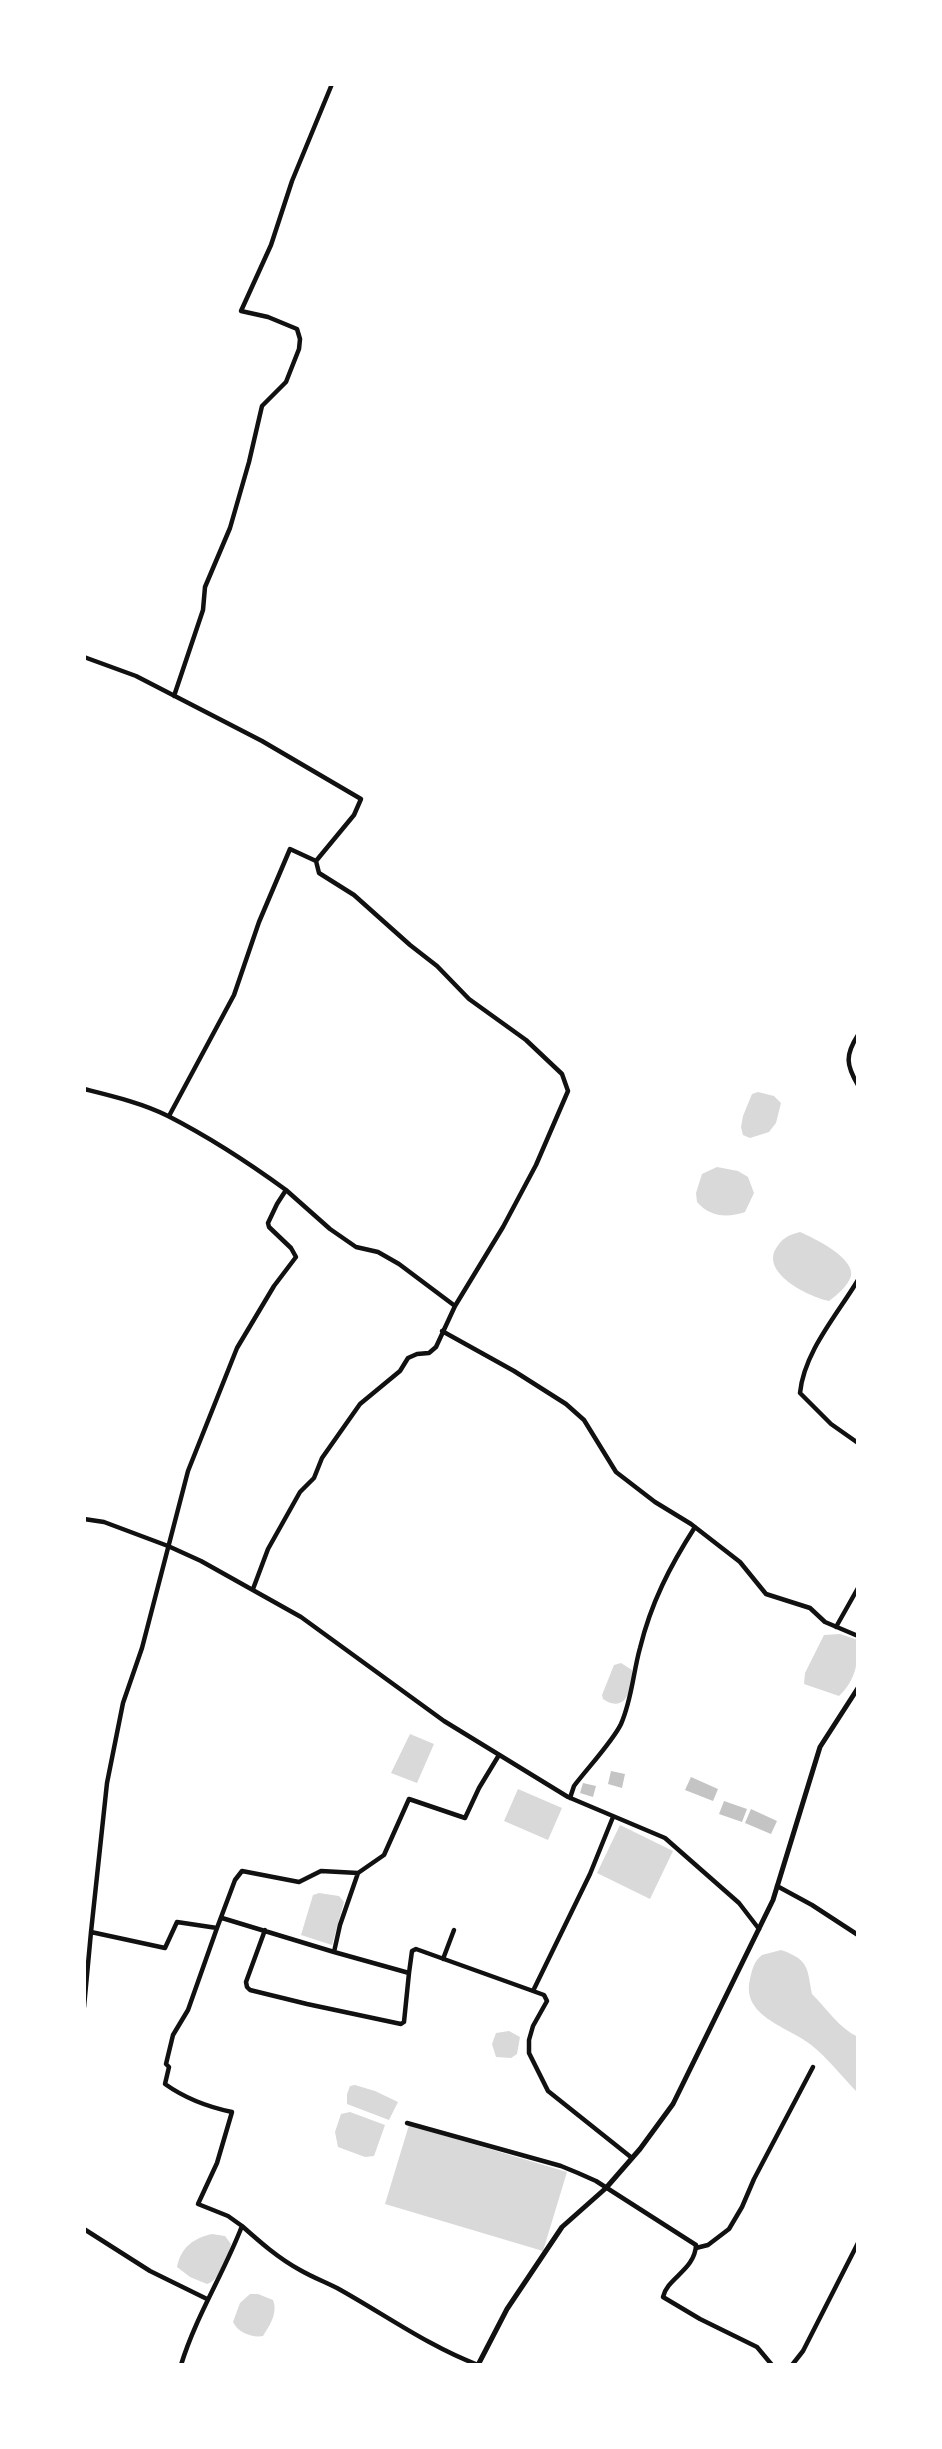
<!DOCTYPE html>
<style>
body{margin:0}
#map{position:relative;width:942px;height:2449px;overflow:hidden;background:#fff;font-family:"Libre Baskerville",serif}
canvas{display:block}
.frame{position:absolute;inset:0;border:86px solid #fff;pointer-events:none}
</style>
<div id="map">
<canvas width="942" height="2449"></canvas>
<div class="frame"></div>
</div>
<script>
const ctx = document.querySelector('canvas').getContext('2d');
ctx.lineJoin = 'round';
function fill(path, color) { ctx.fillStyle = color; ctx.fill(path, 'evenodd'); }
function trace(path, color, width, dash) { ctx.strokeStyle = color; ctx.lineWidth = width; ctx.lineCap = dash ? 'butt' : 'round'; ctx.setLineDash(dash || []); ctx.stroke(path); }
fill(new Path2D(`
 M 758,1092 L 774,1096 L 781,1103 L 776,1123 L 769,1132 L 750,1138 L 743,1135 L 741,1127 L 743,1116 L 752,1094 Z
 M 717,1167 L 738,1171 L 748,1177 L 754,1193 L 745,1212 C 727,1218 710,1217 697,1202 L 696,1193 L 702,1174 Z
 M 800,1232 C 814,1238 855,1258 851,1276 C 848,1286 837,1295 829,1301 C 810,1297 763,1275 775,1250 C 782,1238 788,1235 800,1232 Z
 M 840,1634 L 858,1640 C 858,1663 856,1680 839,1696 L 804,1684 L 805,1673 L 824,1635 Z
 M 621,1663 L 632,1670 C 632,1687 627,1715 603,1699 L 602,1695 L 614,1665 Z
 M 410,1734 L 434,1744 L 417,1783 L 391,1773 Z
 M 518,1789 L 562,1808 L 548,1840 L 504,1821 Z
 M 620,1825 L 673,1851 L 650,1899 L 597,1873 Z
 M 319,1893 L 339,1896 L 344,1902 L 332,1945 L 301,1935 L 313,1895 Z
 M 781,1950 C 810,1960 807,1969 812,1994 C 827,2009 839,2028 858,2037 L 858,2093 C 842,2077 828,2058 810,2044 C 786,2026 741,2016 750,1979 C 752,1970 754,1961 762,1955 Z
 M 509,2031 L 520,2037 L 517,2054 L 511,2058 L 496,2057 L 492,2044 L 496,2033 Z
 M 355,2085 L 375,2091 L 398,2102 L 389,2120 L 347,2104 L 347,2094 L 350,2086 Z
 M 350,2112 L 385,2125 L 374,2156 L 365,2157 L 338,2147 L 335,2132 L 341,2114 Z
 M 409,2125 L 567,2172 L 543,2251 L 385,2204 Z
 M 212,2234 L 225,2236 L 231,2244 C 228,2258 221,2279 207,2284 L 190,2277 L 177,2267 C 181,2247 194,2238 212,2234 Z
 M 250,2294 L 258,2294 L 273,2300 C 278,2313 270,2325 263,2336 C 253,2338 238,2333 233,2322 L 240,2303 Z`), '#d9d9d9');
fill(new Path2D(`
 M 611,1771 L 625,1774 L 622,1788 L 608,1784 Z
 M 691,1777 L 718,1789 L 713,1801 L 685,1790 Z
 M 583,1783 L 596,1786 L 593,1797 L 580,1793 Z
 M 724,1801 L 747,1809 L 742,1822 L 719,1814 Z
 M 751,1809 L 777,1821 L 771,1834 L 745,1823 Z`), '#c4c4c4');
trace(new Path2D(`
 M 84,657 L 136,676 L 262,741 L 361,799 L 354,815 L 316,861 L 290,849 L 259,922 L 234,995 L 169,1116
 M 174,696 L 203,610 L 205,587 L 230,528 L 249,462 L 262,406 L 286,382 L 299,349 L 300,339 L 297,329 L 268,317 L 241,311 L 271,245 L 292,181 L 332,84
 M 316,861 L 319,873 L 354,895 L 410,945 L 437,966 L 469,999 L 526,1040 L 562,1074 L 568,1091 L 536,1165 L 503,1227 L 455,1306
 M 858,1035 C 845,1055 846,1065 858,1085
 M 84,1089 C 112,1096 142,1103 168,1116 C 209,1137 249,1163 286,1190 L 277,1204 L 268,1223 L 269,1227 L 291,1248 L 296,1257 L 274,1286 L 237,1348 L 188,1471 L 142,1648 L 123,1703 L 107,1783 L 91,1932 L 165,1948 L 177,1922 L 217,1928 L 235,1880 L 242,1871 L 299,1882 L 321,1871 L 358,1873 L 384,1855 L 409,1799 L 465,1818 L 479,1788 L 499,1755
 M 858,1280 C 837,1315 804,1352 800,1393 L 831,1424 L 858,1443
 M 442,1331 L 514,1371 L 566,1404 L 584,1420 L 616,1472 L 655,1502 L 691,1524 L 740,1562 L 766,1594 L 810,1608 L 825,1622 L 858,1636
 M 84,1519 L 104,1522 L 168,1546 L 201,1561 L 301,1617 L 444,1721 L 568,1797 L 665,1838 L 739,1903 L 759,1929
 M 253,1589 L 268,1549 L 300,1492 L 314,1478 L 322,1458 L 360,1404 L 400,1371 L 408,1358 L 417,1354 L 429,1353 L 436,1347 L 455,1306 L 399,1264 L 378,1252 L 356,1247 L 330,1229 L 286,1190
 M 836,1627 L 858,1588
 M 570,1798 L 574,1786 C 586,1770 613,1741 621,1724 C 632,1699 633,1673 640,1648 C 651,1603 670,1566 695,1527
 M 777,1886 L 812,1905 L 858,1935
 M 222,1918 L 334,1952 L 340,1925 L 358,1873
 M 265,1930 L 246,1982 L 247,1987 L 250,1990 L 307,2004 L 401,2024 L 404,2022 L 409,1973
 M 334,1952 L 409,1973 L 412,1951 L 416,1949 L 533,1991 L 590,1874 L 613,1817
 M 443,1959 L 454,1930
 M 533,1991 L 544,1995 L 547,2001 L 533,2026 L 529,2040 L 529,2053 L 548,2091 L 632,2158
 M 84,2007 L 91,1932
 M 407,2123 L 561,2166 L 578,2173 L 596,2181 L 696,2245 C 695,2270 667,2278 663,2297 L 700,2319 L 757,2347 L 772,2365
 M 242,2226 C 260,2242 278,2258 300,2270 C 312,2277 325,2282 337,2288 C 384,2314 428,2346 478,2365
 M 84,2229 L 150,2271 L 207,2299
 M 696,2248 L 708,2245 L 729,2229 L 742,2207 L 754,2179 L 813,2067
 M 181,2365 C 196,2316 224,2273 242,2226 L 228,2216 L 198,2204 L 217,2163 L 232,2112 C 208,2107 186,2099 165,2084 L 169,2067 L 166,2064 L 173,2035 L 188,2010 L 217,1928
 M 792,2365 L 803,2351 L 858,2243`), '#111', 4.5);
trace(new Path2D(`
 M 478,2365 L 507,2309 L 562,2227 L 606,2188 L 640,2149 L 673,2104 L 773,1900 L 820,1747 L 858,1688`), '#111', 5);
</script>
